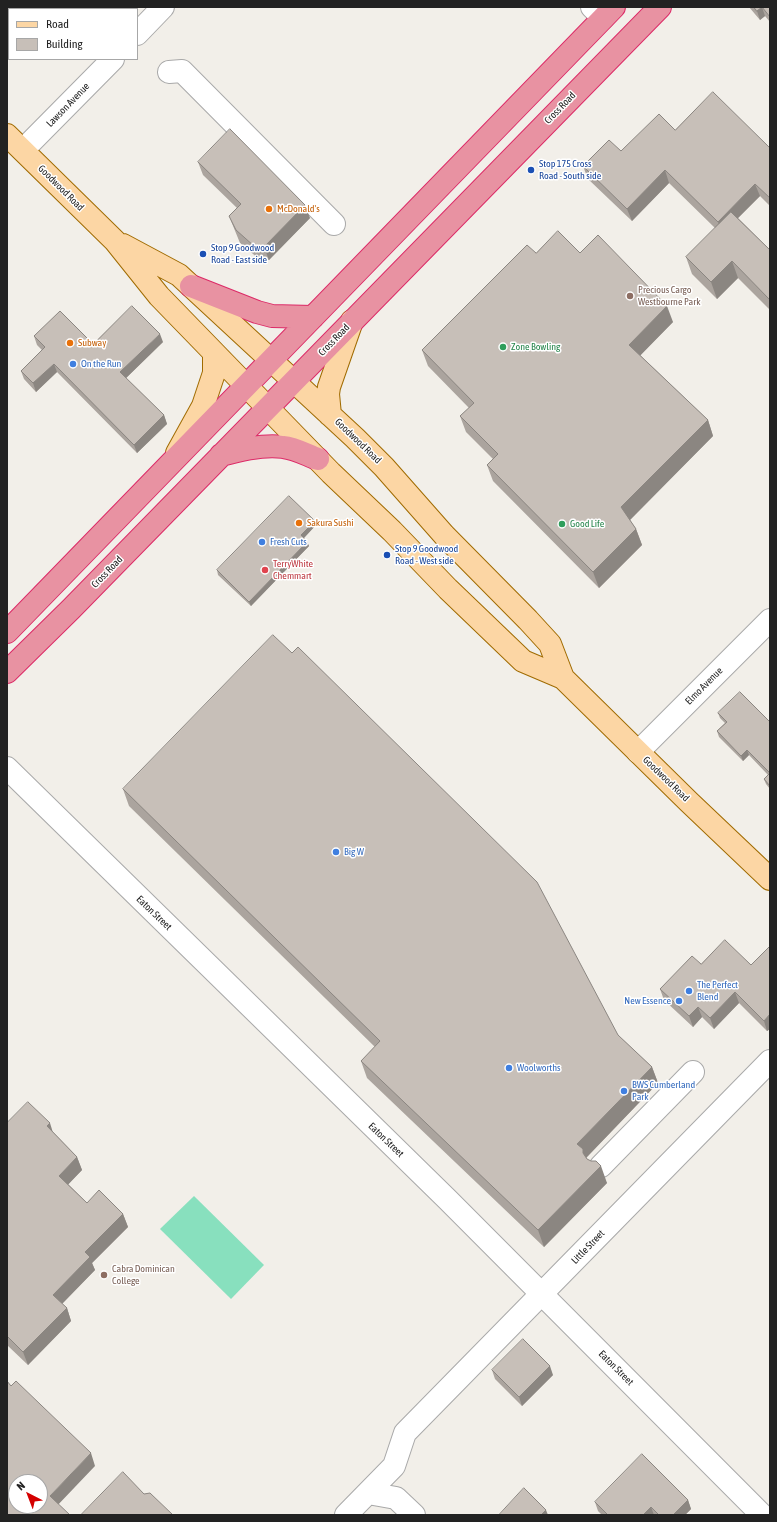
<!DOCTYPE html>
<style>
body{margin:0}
#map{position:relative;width:777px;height:1522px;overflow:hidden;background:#f2efe9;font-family:"Asap Condensed",sans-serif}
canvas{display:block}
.frame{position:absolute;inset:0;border:8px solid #222;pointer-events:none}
.legend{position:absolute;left:8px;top:8px;width:130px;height:52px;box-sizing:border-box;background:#fff;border:1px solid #a7a7a7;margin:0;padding:5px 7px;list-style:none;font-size:12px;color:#222}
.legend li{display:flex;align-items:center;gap:8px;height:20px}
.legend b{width:20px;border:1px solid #a7a7a7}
.north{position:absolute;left:8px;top:1474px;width:40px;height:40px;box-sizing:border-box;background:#fff;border:1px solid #a7a7a7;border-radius:50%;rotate:318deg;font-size:11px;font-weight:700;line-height:16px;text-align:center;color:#222}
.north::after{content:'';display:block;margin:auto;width:14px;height:18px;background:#d40000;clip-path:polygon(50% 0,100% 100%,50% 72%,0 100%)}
</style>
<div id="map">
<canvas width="777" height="1522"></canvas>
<div class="frame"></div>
<ul class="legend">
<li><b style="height:5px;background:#fcd6a4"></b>Road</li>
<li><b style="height:11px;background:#c7bfb8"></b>Building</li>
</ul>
<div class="north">N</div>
</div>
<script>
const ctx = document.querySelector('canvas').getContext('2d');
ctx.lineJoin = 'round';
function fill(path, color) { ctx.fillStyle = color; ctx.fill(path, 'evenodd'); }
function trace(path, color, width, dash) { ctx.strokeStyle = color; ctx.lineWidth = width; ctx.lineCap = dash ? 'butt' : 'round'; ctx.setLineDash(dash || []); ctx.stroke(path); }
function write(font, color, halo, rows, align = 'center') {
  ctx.font = font + ' "Asap Condensed",sans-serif'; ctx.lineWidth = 3; ctx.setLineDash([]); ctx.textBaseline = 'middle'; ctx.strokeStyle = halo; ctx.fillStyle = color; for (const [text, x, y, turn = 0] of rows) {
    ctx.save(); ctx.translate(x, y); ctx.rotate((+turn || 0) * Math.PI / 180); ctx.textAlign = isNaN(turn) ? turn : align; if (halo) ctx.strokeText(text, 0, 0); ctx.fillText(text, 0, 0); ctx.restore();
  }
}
fill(new Path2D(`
 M 194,1196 L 264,1265 L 231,1299 L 160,1229 Z`), '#88e0be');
const minor = new Path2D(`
 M 592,7 L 603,18
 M 137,34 L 163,7
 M 169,72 L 182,71 L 334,224
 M 23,150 L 113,59
 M 638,752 L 770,620
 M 7,768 L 447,1199 L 762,1515
 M 601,1166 L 693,1072
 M 368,1493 L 396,1498 L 414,1515
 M 346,1515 L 394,1466 L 405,1433 L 770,1061`);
const major = new Path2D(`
 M 7,135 L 115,241 L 159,296 L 331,473 L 392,531 L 448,589 L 523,661 L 563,678 L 689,802 L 770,879
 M 123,245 L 179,275 L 355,438 L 384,467 L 444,535 L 528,620 L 550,644 L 563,678
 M 330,415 L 328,394 L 329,387 L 352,321
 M 177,453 L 203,406 L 214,373 L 214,353`);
const highway = new Path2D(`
 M 191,286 L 257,312 L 272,316 L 313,317
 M 221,455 C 239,450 264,444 283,447 C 295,448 307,455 318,459
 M 7,632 L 614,7
 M 7,672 L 71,609 L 660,7`);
trace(minor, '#a9a9a9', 24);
trace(major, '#a06b00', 24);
trace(highway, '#dc2a67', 24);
trace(minor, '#fff', 22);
trace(major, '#fcd6a4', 22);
trace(highway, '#e892a2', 22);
fill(new Path2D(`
 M 749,7 L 770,7 L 770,22 L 765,16 L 760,20 Z
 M 675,130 L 770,148 L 770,206 L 760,196 L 738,218 L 770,250 L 770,310 L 738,278 L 717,299 L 692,274 L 686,257 L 715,228 L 669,183 L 632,221 L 588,179 L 583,166 Z
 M 198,162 L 310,218 L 269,260 L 259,259 L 240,243 L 229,216 L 237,208 L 203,175 Z
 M 536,253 L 580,253 L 673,322 L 640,355 L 708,420 L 713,436 L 630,520 L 636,529 L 642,545 L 599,588 L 493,481 L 487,465 L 493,459 L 466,432 L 460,416 L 469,408 L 428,366 L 422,350 Z
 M 34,336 L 93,344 L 163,342 L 126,378 L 164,415 L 167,424 L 137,453 L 57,372 L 36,392 L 24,379 L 21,371 L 42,350 L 37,345 Z
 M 316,525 L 304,538 L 307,542 L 309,546 L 251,606 L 218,575 L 217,570 Z
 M 718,713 L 770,722 L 770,789 L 766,784 L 764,779 L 768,775 L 749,755 L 743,761 L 719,737 L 717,731 L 725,723 L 720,718 Z
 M 123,789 L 618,1035 L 652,1067 L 658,1083 L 586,1158 L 607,1183 L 544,1247 L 367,1078 L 361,1061 L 375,1047 L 129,806 Z
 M 770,946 L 770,1029 L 767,1031 L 739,1003 L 714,1029 L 702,1017 L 693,1027 L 664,1000 L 660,989 L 701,964 L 751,965 Z
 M 7,1123 L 53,1132 L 77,1157 L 82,1170 L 68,1184 L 87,1203 L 123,1214 L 128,1227 L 92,1263 L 95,1270 L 62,1304 L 67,1308 L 71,1321 L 28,1365 L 7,1345 Z
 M 492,1370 L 553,1375 L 522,1406 L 495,1379 Z
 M 688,1500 L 691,1509 L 685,1515 L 602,1515 L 598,1511 L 595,1502 Z`), '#aba49e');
fill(new Path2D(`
 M 762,7 L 765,16 L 760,20 L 757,11 Z
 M 665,170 L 669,183 L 632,221 L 627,209 Z
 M 755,184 L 760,196 L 722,234 L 718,222 Z
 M 305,205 L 310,218 L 269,260 L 264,247 Z
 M 732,261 L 738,278 L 717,299 L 711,282 Z
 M 667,306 L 673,322 L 635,361 L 629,345 Z
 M 160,334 L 163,342 L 123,381 L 120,372 Z
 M 54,364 L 57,372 L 36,392 L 33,383 Z
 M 164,415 L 167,424 L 137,453 L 134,445 Z
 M 708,420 L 713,436 L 627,523 L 621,507 Z
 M 315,521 L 316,525 L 302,540 L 301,535 Z
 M 636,529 L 642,545 L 599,588 L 593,572 Z
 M 307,542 L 309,546 L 251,606 L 249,602 Z
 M 747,750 L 749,755 L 743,761 L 741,756 Z
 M 735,992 L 739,1003 L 714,1029 L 710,1018 Z
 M 698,1007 L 702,1017 L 693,1027 L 689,1016 Z
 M 770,1014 L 770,1029 L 767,1031 L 764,1021 Z
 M 652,1067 L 658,1083 L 586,1158 L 577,1144 Z
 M 50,1123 L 54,1136 L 47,1126 Z
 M 77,1157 L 82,1170 L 64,1189 L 59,1176 Z
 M 601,1166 L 607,1183 L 544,1247 L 538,1230 Z
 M 123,1214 L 128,1227 L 92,1263 L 95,1270 L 58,1308 L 53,1295 L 85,1252 Z
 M 67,1308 L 71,1321 L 28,1365 L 23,1352 Z
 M 550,1366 L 553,1375 L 522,1406 L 519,1397 Z
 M 91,1453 L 95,1466 L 54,1509 L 50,1496 Z
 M 688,1500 L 691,1509 L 685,1515 L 673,1515 Z
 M 651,1507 L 654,1515 L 643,1515 Z
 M 546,1510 L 548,1515 L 541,1515 Z`), '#8b8681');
const building = new Path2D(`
 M 754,7 L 770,7 L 770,17 L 762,7 L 757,11 Z
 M 713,92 L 770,148 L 770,198 L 755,184 L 718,222 L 665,170 L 627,209 L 583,166 L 609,140 L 621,151 L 659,114 L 675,130 Z
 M 230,129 L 305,205 L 264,247 L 254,246 L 236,230 L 229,216 L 241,204 L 198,162 Z
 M 731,212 L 770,250 L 770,300 L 732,261 L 711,282 L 686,257 Z
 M 558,231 L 580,253 L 598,235 L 667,306 L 629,345 L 708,420 L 621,507 L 636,529 L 593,572 L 487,465 L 498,454 L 460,416 L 474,403 L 422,350 L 527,245 L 536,253 Z
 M 132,306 L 160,334 L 120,372 L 164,415 L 134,445 L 54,364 L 33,383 L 21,371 L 45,347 L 34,336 L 60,311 L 93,344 Z
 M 289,496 L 315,521 L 301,535 L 307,542 L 249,602 L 217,570 Z
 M 273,635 L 292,653 L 298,647 L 537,882 L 618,1035 L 652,1067 L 577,1144 L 583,1149 L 583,1153 L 587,1159 L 591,1161 L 596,1161 L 601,1166 L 538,1230 L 361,1061 L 380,1041 L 123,789 Z
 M 740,692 L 770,722 L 770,786 L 764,779 L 770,773 L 747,750 L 741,756 L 717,731 L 727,722 L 718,713 Z
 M 725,940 L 751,965 L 770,946 L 770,1014 L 764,1021 L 735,992 L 710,1018 L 698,1007 L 689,1016 L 660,989 L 692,956 L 701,964 Z
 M 28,1102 L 50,1123 L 47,1126 L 77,1157 L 59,1176 L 87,1203 L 99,1190 L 123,1214 L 85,1252 L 90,1257 L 53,1295 L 67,1308 L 23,1352 L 7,1336 L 7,1123 Z
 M 523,1339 L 550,1366 L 519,1397 L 492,1370 Z
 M 7,1381 L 11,1386 L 16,1381 L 91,1453 L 50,1496 L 70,1515 L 7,1515 ZM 16,1482 L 40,1482 L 40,1506 L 16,1506 Z
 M 642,1454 L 688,1500 L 673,1515 L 659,1515 L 651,1507 L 643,1515 L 608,1515 L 595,1502 Z
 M 123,1472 L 144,1494 L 150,1493 L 173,1515 L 81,1515 Z
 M 524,1488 L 546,1510 L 541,1515 L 499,1515 Z`);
fill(building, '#c7bfb8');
trace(building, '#8b8681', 1);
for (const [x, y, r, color] of [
 [531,170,4,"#1a4fb4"],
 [269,209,4,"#e8710a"],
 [203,254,4,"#1a4fb4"],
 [630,296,4,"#8d6e63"],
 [70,343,4,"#e8710a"],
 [503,347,4,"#2e9e5b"],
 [73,364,4,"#3f7fe0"],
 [299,523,4,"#e8710a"],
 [562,524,4,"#2e9e5b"],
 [262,542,4,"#3f7fe0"],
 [387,555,4,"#1a4fb4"],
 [265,570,4,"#e0444e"],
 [336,852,4,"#3f7fe0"],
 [689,991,4,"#3f7fe0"],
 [679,1001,4,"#3f7fe0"],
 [509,1068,4,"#3f7fe0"],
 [624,1091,4,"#3f7fe0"],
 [104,1275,4,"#8d6e63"]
]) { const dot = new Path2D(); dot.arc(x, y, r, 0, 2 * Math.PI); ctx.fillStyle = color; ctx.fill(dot); trace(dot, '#fff', 1.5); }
write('10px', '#222', '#fff', [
 ["Lawson Avenue",68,105,-46],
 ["Cross Road",560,108,-46],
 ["Goodwood Road",61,188,45],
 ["Cross Road",334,340,-46],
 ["Goodwood Road",358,441,44],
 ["Cross Road",107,572,-46],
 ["Elmo Avenue",704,686,-45],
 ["Goodwood Road",666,779,44],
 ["Eaton Street",154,913,44],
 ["Eaton Street",386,1140,44],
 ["Little Street",588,1247,-46],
 ["Eaton Street",616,1368,45]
]);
write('10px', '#164399', '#fff', [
 ["Stop 175 Cross",539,164],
 ["Road - South side",539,176],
 ["Stop 9 Goodwood",211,248],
 ["Road - East side",211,260],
 ["Stop 9 Goodwood",395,549],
 ["Road - West side",395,561]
], 'left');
write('10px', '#c56008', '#fff', [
 ["McDonald's",277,209],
 ["Subway",78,343],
 ["Sakura Sushi",307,523]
], 'left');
write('10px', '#785e54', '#fff', [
 ["Precious Cargo",638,290],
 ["Westbourne Park",638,302],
 ["Cabra Dominican",112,1269],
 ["College",112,1281]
], 'left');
write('10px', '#27864d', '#fff', [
 ["Zone Bowling",511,347],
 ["Good Life",570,524]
], 'left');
write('10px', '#366cbe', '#fff', [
 ["On the Run",81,364],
 ["Fresh Cuts",270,542],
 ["Big W",344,852],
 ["The Perfect",697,985],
 ["Blend",697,997],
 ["New Essence",671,1001,"right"],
 ["Woolworths",517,1068],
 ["BWS Cumberland",632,1085],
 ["Park",632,1097]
], 'left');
write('10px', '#be3a42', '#fff', [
 ["TerryWhite",273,564],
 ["Chemmart",273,576]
], 'left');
</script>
